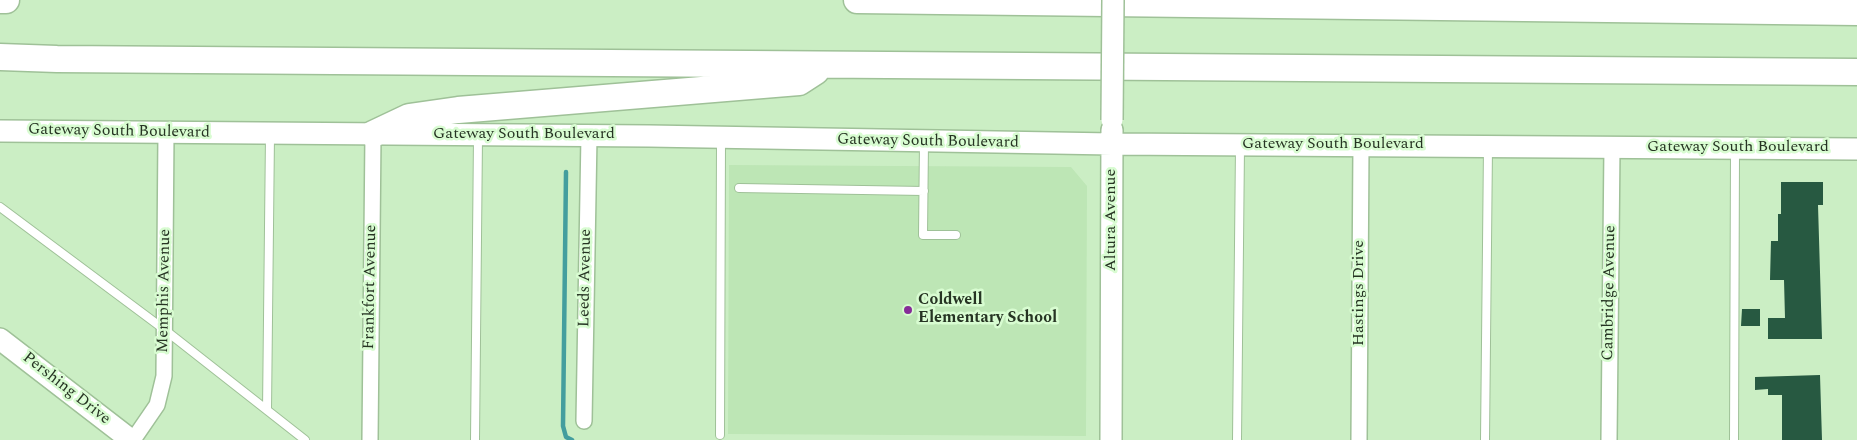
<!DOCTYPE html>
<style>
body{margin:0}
canvas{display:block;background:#cbeec4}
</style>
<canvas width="1857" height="440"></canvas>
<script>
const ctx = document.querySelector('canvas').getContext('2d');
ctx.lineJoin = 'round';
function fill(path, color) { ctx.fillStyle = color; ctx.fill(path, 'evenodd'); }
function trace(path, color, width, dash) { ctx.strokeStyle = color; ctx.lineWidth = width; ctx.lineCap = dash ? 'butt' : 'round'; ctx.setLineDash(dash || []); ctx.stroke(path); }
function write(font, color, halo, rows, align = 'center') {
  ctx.font = font + ' Spectral,serif'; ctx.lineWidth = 5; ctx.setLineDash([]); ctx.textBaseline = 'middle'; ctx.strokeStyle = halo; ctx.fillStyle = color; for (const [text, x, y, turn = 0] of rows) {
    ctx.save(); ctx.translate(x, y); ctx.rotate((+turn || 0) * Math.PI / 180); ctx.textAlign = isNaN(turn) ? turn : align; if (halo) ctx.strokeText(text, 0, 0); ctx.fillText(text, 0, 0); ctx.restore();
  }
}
fill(new Path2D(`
 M 729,165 L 1071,167 L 1087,186 L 1086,436 L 728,434 Z`), '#bde6b5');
trace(new Path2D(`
 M 566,172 L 563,426 L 566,437 L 572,440`), '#449e9e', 4.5);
fill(new Path2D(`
 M 1781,182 L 1823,182 L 1823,205 L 1818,205 L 1822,339 L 1768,339 L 1768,318 L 1785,318 L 1784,280 L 1770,280 L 1771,241 L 1778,241 L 1778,214 L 1781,214 Z
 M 1742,309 L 1760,309 L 1760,326 L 1741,326 Z
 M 1820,375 L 1822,440 L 1782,440 L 1782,395 L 1768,395 L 1768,389 L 1755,390 L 1755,377 Z`), '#275941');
const lane = new Path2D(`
 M 924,142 L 923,235 L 956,235
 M 739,188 L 924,191
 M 0,207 L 165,330 L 305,440
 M 267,410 L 270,135
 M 720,435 L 721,139
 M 475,440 L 478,137
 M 1237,440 L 1240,147
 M 1485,440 L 1488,147
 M 1734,440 L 1735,150`);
const street = new Path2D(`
 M 584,421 L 589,136
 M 133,440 L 157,405 L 164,376 L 166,133
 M 370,440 L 373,134
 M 1359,440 L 1361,146
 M 1609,440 L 1612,147`);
const secondary = new Path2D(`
 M 0,131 L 649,136 L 1112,144 L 1857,149
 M 0,339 L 131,440
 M 1111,440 L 1112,130`);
const highway = new Path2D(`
 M 0,0 L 6,0
 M 857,0 L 1857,12
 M 0,57 L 57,59 L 1857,72
 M 373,134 L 409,117 L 458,110 L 799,82 L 816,71`);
trace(lane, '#9fc198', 10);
trace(street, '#9fc198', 18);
trace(secondary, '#9fc198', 24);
trace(highway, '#9fc198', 29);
trace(lane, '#fff', 8);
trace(street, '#fff', 15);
trace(secondary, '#fff', 21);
trace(highway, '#fff', 26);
const secondaryBridge = new Path2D(`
 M 1112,120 L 1113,0`);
trace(secondaryBridge, '#9fc198', 24, []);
trace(secondaryBridge, '#fff', 21);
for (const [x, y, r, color] of [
 [908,310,5,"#862c98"]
]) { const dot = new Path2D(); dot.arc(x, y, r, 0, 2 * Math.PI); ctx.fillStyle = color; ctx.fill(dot); trace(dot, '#d8fcd1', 2); }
write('16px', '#263423', '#d8fcd1', [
 ["Gateway South Boulevard",119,132,1],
 ["Gateway South Boulevard",524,135],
 ["Gateway South Boulevard",928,142,1],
 ["Gateway South Boulevard",1333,145],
 ["Gateway South Boulevard",1738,148],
 ["Altura Avenue",1112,220,-90],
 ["Leeds Avenue",586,278,-89],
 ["Frankfort Avenue",371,287,-89],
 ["Memphis Avenue",165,291,-89],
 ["Hastings Drive",1360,293,-90],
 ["Cambridge Avenue",1610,293,-89],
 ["Pershing Drive",66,389,38]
]);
write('bold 16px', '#263423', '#d8fcd1', [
 ["Coldwell",918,301],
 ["Elementary School",918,319]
], 'left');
</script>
